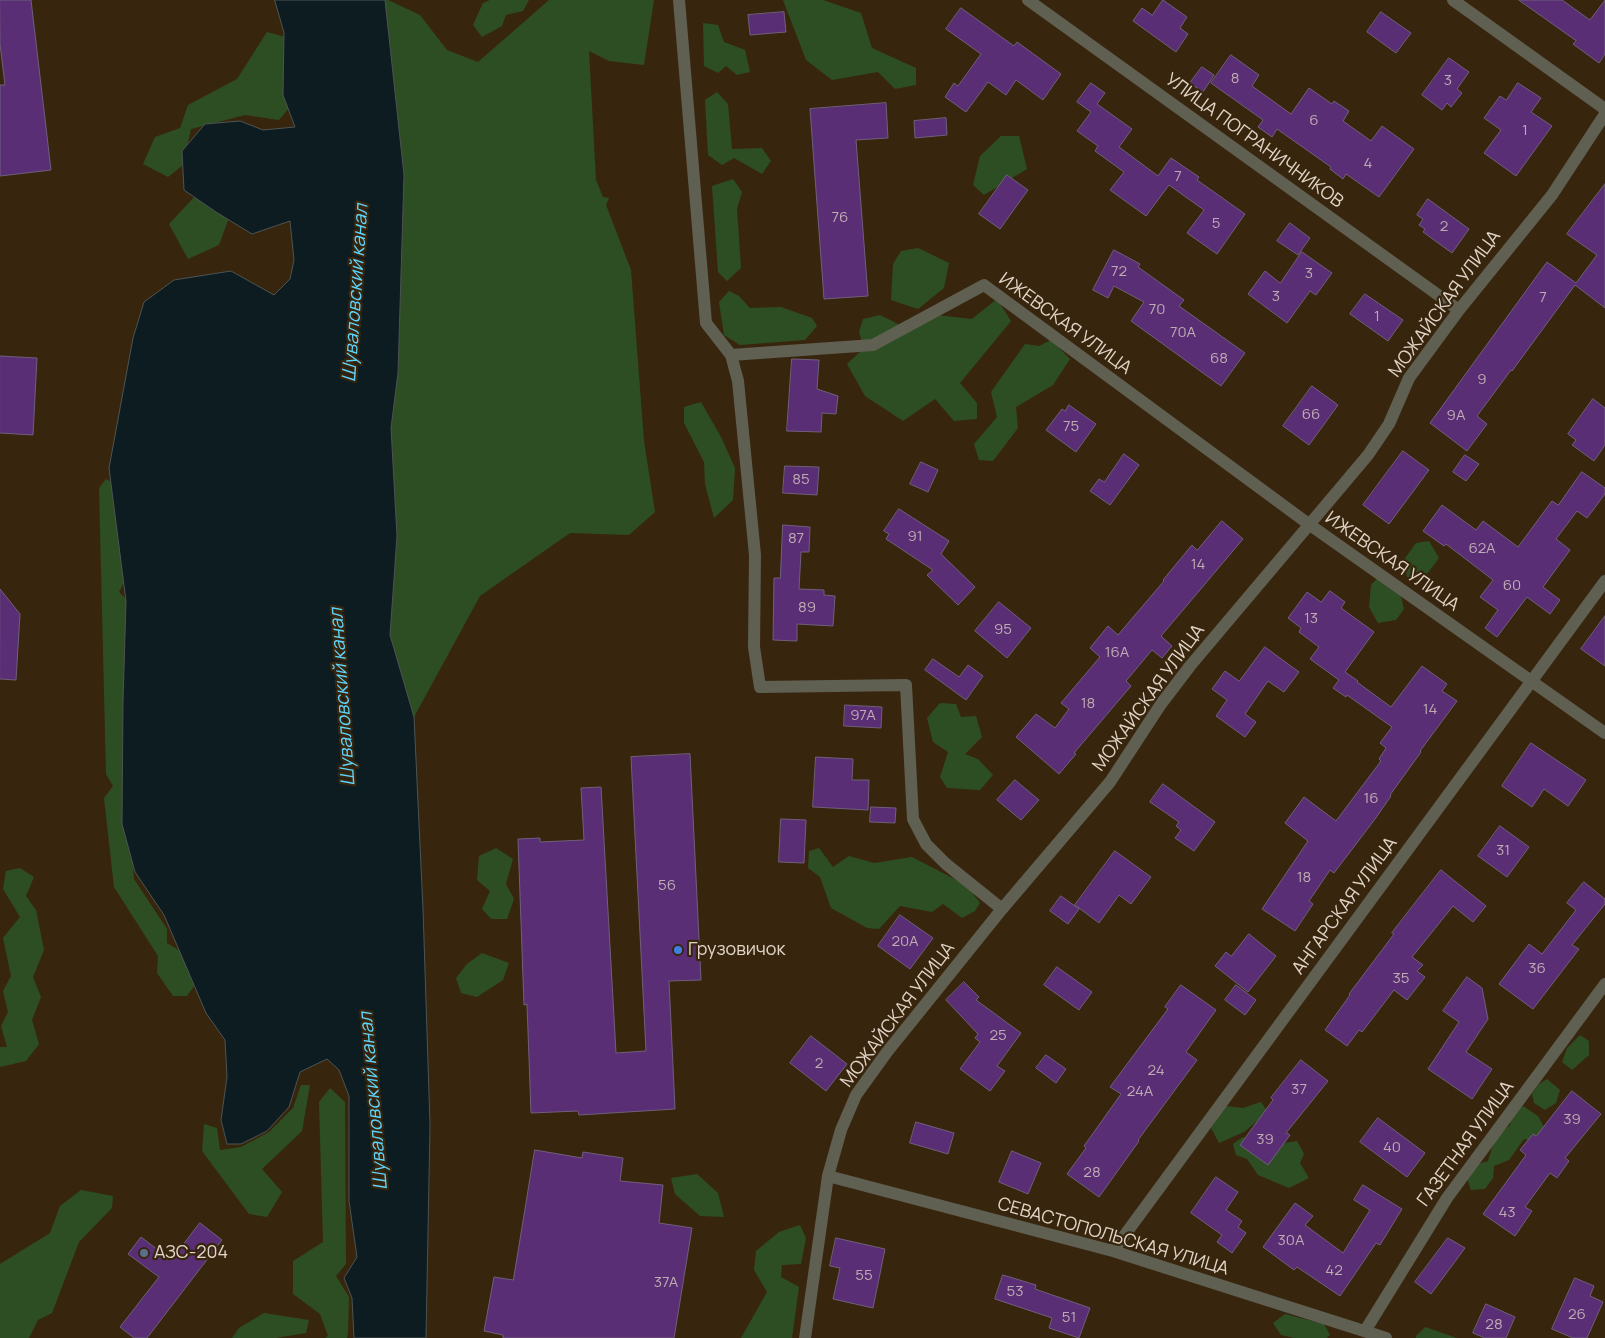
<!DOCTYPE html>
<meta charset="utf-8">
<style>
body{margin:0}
canvas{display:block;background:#38250e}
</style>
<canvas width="1605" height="1338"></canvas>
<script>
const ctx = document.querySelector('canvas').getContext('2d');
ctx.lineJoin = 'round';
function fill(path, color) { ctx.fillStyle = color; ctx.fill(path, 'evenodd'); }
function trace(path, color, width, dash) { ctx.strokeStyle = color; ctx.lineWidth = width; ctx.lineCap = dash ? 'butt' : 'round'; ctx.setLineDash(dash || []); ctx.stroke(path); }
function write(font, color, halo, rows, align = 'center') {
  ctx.font = font + ' Manrope,sans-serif'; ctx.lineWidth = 4.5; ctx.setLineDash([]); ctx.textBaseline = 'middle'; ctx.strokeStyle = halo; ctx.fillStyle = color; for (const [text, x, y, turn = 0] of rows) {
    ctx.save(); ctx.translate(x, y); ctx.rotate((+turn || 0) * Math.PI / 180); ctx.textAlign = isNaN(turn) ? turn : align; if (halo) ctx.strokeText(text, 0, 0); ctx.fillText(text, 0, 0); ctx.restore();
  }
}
fill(new Path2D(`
 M 385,0 L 388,0 L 420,15 L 447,50 L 478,62 L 549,0 L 654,0 L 644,65 L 609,61 L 589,51 L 596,180 L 603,197 L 609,198 L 606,205 L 631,270 L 644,441 L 655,512 L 629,535 L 570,533 L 480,596 L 414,717 L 390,635 L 397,536 L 391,428 L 398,373 L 404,175 Z
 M 490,0 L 529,0 L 523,11 L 506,15 L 502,26 L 482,37 L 473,25 L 483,3 Z
 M 783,0 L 823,0 L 861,13 L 872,48 L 916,68 L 916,85 L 895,89 L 878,72 L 832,80 L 806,60 Z
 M 703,23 L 718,25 L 724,42 L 745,50 L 750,72 L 737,75 L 726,66 L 718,73 L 704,66 Z
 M 267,32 L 289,38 L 294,102 L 279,120 L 245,115 L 191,129 L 183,165 L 168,177 L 143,164 L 155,137 L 180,128 L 188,105 L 237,79 Z
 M 717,92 L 728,104 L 732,149 L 762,148 L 771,161 L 762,174 L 734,158 L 722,165 L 708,155 L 705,100 Z
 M 1001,136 L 1019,136 L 1027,169 L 984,195 L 973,185 L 980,156 Z
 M 733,179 L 742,192 L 737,209 L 741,268 L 727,281 L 718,272 L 712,186 Z
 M 199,192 L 230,215 L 219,245 L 188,259 L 169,224 Z
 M 918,248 L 949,263 L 944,288 L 918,309 L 891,300 L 893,264 L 901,251 Z
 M 729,291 L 739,296 L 750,308 L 781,307 L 812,318 L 817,326 L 805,340 L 740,345 L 724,335 L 719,302 Z
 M 997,299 L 1011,321 L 960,383 L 977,403 L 977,419 L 954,421 L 935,399 L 903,421 L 865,396 L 847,364 L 864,348 L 859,332 L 863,319 L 880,315 L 908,329 L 937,315 L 972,319 Z
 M 1051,340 L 1070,359 L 1053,385 L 1016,407 L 1018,428 L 993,461 L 979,460 L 974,444 L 997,417 L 991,392 L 1025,344 L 1039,346 Z
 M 701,402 L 721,437 L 735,468 L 733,500 L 714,518 L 705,484 L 704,462 L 684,423 L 684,407 Z
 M 106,479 L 114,483 L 130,570 L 119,592 L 135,608 L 126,790 L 134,879 L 167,929 L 167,943 L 185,954 L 200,978 L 187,996 L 173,996 L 157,973 L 158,956 L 114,887 L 104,798 L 113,786 L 106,774 L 99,488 Z
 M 1429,541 L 1439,558 L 1421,582 L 1407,577 L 1403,561 L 1416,543 Z
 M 1383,572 L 1397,580 L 1404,609 L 1396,620 L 1378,623 L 1369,607 L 1371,585 Z
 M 940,703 L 956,704 L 961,717 L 976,716 L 982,737 L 965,754 L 978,759 L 993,775 L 980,790 L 947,788 L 940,777 L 948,752 L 933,742 L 927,718 Z
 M 496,848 L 513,859 L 506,884 L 514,899 L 507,919 L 491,919 L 482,909 L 490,891 L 477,880 L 479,856 Z
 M 819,848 L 833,867 L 849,856 L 874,863 L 912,857 L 966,885 L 980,903 L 975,911 L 962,918 L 943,904 L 932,912 L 900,906 L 879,929 L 867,928 L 831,908 L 820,877 L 808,868 L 809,851 Z
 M 20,868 L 34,877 L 26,896 L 36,910 L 44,950 L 33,977 L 41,997 L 32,1020 L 39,1044 L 26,1061 L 0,1067 L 0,1047 L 7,1047 L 1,1026 L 8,1012 L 3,991 L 11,976 L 3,938 L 20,917 L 3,889 L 6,871 Z
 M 482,953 L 509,963 L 503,980 L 477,997 L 461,993 L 456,978 L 467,964 Z
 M 1580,1035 L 1589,1041 L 1589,1055 L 1572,1070 L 1562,1062 L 1567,1048 Z
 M 1547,1079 L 1560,1090 L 1556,1103 L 1545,1110 L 1534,1103 L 1532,1094 L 1538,1085 Z
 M 301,1085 L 310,1085 L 302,1131 L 262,1169 L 282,1192 L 267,1217 L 249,1214 L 202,1151 L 204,1124 L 217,1128 L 220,1150 L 241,1147 L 269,1132 L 293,1108 Z
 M 330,1088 L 345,1102 L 346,1264 L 336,1276 L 349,1297 L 348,1333 L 347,1338 L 325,1338 L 328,1336 L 320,1314 L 293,1294 L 293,1261 L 323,1242 L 319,1102 Z
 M 1261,1102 L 1268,1112 L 1244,1132 L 1219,1143 L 1211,1128 L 1225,1106 L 1243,1108 Z
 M 1523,1106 L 1538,1116 L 1550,1138 L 1543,1143 L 1524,1139 L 1509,1160 L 1494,1166 L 1493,1178 L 1485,1189 L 1471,1190 L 1467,1178 L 1475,1165 L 1488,1161 L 1495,1138 L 1510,1125 L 1512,1114 Z
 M 1243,1137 L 1261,1147 L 1297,1141 L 1304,1154 L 1300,1163 L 1309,1178 L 1289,1188 L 1258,1175 L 1247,1159 L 1236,1155 L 1233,1144 Z
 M 697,1174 L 718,1193 L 724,1217 L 700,1216 L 675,1194 L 671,1178 Z
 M 81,1190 L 113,1196 L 112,1208 L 79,1242 L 52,1313 L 38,1320 L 29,1338 L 0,1338 L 0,1264 L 50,1233 L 60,1206 Z
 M 800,1225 L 806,1238 L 801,1264 L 782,1265 L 781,1277 L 799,1287 L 792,1338 L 741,1338 L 767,1292 L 754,1270 L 756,1251 L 779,1232 Z
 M 264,1313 L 309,1320 L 306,1333 L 276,1338 L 232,1338 L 239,1328 Z
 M 1285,1314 L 1324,1324 L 1330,1335 L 1327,1338 L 1294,1338 L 1281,1335 L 1273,1323 Z
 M 1425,1327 L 1457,1338 L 1416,1338 L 1416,1336 Z`), '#2c4e22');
const water = new Path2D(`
 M 275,0 L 385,0 L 404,175 L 398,373 L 391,428 L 397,536 L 390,635 L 414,717 L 423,909 L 430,1125 L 426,1338 L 354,1338 L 352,1298 L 344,1278 L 357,1257 L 349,1201 L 349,1096 L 339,1070 L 327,1059 L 300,1072 L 289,1107 L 267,1131 L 241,1144 L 227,1144 L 221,1120 L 227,1077 L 225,1040 L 206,1013 L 164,915 L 135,872 L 122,824 L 123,702 L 126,601 L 109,468 L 133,338 L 144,302 L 174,280 L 231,271 L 274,295 L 290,279 L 294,260 L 290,221 L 252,234 L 216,212 L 184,190 L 182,151 L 205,124 L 240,121 L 263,130 L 295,127 L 283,95 L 284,33 Z`);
fill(water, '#0c1c21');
trace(water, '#4c5453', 1);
const building = new Path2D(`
 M 0,0 L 31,0 L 51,170 L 0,176 L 0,85 L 5,85 L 0,44 Z
 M 1163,0 L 1187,17 L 1180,28 L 1188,34 L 1176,52 L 1133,21 L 1142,8 L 1152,15 Z
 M 1519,0 L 1562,0 L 1590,20 L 1605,0 L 1605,54 L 1599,63 L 1573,44 L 1576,41 Z
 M 961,8 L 1014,46 L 1017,42 L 1061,74 L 1043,100 L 1016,80 L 1006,95 L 988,82 L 966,112 L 945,97 L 954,83 L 958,86 L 981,54 L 946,29 Z
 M 784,12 L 786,32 L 750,35 L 748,15 Z
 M 1381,12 L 1411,33 L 1396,53 L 1367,32 Z
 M 1231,55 L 1259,75 L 1252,86 L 1291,114 L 1309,88 L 1332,104 L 1334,101 L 1349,111 L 1343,121 L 1371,141 L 1382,126 L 1414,149 L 1379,197 L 1346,174 L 1343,179 L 1330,169 L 1331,167 L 1277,129 L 1272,137 L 1258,127 L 1263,120 L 1211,83 Z
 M 1449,58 L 1469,72 L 1457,89 L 1462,93 L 1451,107 L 1447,103 L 1442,110 L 1422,95 Z
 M 1202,67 L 1214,75 L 1203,92 L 1190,83 Z
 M 1091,83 L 1105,93 L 1097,104 L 1132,129 L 1119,147 L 1158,176 L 1171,158 L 1199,177 L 1197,180 L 1245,214 L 1217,254 L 1187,233 L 1204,210 L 1169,185 L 1146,216 L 1110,190 L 1124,172 L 1095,151 L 1098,146 L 1077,131 L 1091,112 L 1077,102 Z
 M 1518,83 L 1541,98 L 1531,112 L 1552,126 L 1516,176 L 1484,153 L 1501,130 L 1484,118 L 1500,96 L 1506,100 Z
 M 886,103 L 888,138 L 856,140 L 868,296 L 824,299 L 810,109 Z
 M 946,118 L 947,135 L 915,138 L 914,121 Z
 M 1007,175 L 1028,190 L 1000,229 L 979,214 Z
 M 1605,184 L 1605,308 L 1575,285 L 1512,371 L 1511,370 L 1477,416 L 1487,424 L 1467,451 L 1430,423 L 1547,262 L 1576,283 L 1597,255 L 1567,234 Z
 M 1428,199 L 1469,229 L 1452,253 L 1423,232 L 1425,229 L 1419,225 L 1423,219 L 1417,215 Z
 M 1290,223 L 1310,238 L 1298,255 L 1277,241 Z
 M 1114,250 L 1140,264 L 1138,267 L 1184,300 L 1179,306 L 1245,353 L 1221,386 L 1131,321 L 1144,302 L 1114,286 L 1108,298 L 1093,290 Z
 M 1302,252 L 1332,273 L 1316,295 L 1310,291 L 1287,323 L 1248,294 L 1265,271 L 1280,283 Z
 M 1365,294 L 1403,320 L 1388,341 L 1350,314 Z
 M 0,356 L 37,358 L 33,435 L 0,433 Z
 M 792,359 L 819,360 L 817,389 L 838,396 L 836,414 L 822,413 L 821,432 L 787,431 Z
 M 1312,386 L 1338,405 L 1309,445 L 1283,426 Z
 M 1593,399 L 1605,408 L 1605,445 L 1594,461 L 1572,445 L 1576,440 L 1568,434 Z
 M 1069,405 L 1096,424 L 1076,452 L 1046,430 L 1062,409 L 1065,411 Z
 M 1403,451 L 1429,470 L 1389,524 L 1363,505 Z
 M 1124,454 L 1139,465 L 1110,505 L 1090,491 L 1099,479 L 1104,482 Z
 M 1465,455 L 1479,464 L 1466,481 L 1453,472 Z
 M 921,462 L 938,470 L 928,492 L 910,484 Z
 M 785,466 L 819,467 L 817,495 L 783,493 Z
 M 1582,472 L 1605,488 L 1605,494 L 1587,518 L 1577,511 L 1556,539 L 1570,550 L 1543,587 L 1560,600 L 1550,614 L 1527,597 L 1497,637 L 1485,628 L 1498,610 L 1480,597 L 1493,580 L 1446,544 L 1444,546 L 1423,531 L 1442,505 L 1476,530 L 1483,521 L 1518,547 L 1552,501 L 1558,505 Z
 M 899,509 L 949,541 L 941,554 L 975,587 L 958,605 L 927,575 L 933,570 L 886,539 L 889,534 L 884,531 Z
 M 1222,521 L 1243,539 L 1161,636 L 1172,646 L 1162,658 L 1152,650 L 1126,681 L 1131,686 L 1074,753 L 1076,754 L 1059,774 L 1016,737 L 1036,714 L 1055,728 L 1069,709 L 1061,703 L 1100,657 L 1090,648 L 1108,626 L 1118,635 L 1164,581 L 1163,580 L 1192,545 L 1197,550 Z
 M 783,525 L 810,527 L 809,552 L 801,552 L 799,589 L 824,590 L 824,595 L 835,596 L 833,626 L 797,624 L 797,641 L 773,640 L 774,578 L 780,578 Z
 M 0,589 L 20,614 L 16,680 L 0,679 Z
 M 1330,591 L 1345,602 L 1341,608 L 1374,632 L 1345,672 L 1358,681 L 1357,682 L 1391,707 L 1422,666 L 1447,684 L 1442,691 L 1457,701 L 1420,751 L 1421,752 L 1390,795 L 1391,796 L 1375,819 L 1334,873 L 1330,870 L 1309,901 L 1313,904 L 1295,931 L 1262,909 L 1308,841 L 1285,823 L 1304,797 L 1336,821 L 1381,761 L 1379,759 L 1386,748 L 1380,743 L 1392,727 L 1347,695 L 1346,697 L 1333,688 L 1339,680 L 1310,659 L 1319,647 L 1299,632 L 1301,628 L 1288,618 L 1307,592 L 1321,602 Z
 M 999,602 L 1031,628 L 1007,658 L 975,631 Z
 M 1605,616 L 1605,666 L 1581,649 Z
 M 1265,647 L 1299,672 L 1284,692 L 1268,681 L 1245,714 L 1256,722 L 1245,737 L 1216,716 L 1227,700 L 1212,689 L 1225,671 L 1239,681 Z
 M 933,659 L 959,677 L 968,665 L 983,676 L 966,700 L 925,670 Z
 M 845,705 L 882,707 L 881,728 L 844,726 Z
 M 1531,743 L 1586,780 L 1568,806 L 1544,789 L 1532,807 L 1502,786 Z
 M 690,754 L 701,980 L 669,981 L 675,1109 L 579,1115 L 578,1111 L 531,1113 L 527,1004 L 524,1005 L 518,839 L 540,838 L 540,842 L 584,840 L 581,788 L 601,787 L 616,1053 L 646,1051 L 631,757 Z
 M 816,757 L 853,759 L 852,780 L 869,780 L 868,810 L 813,807 Z
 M 1015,780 L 1039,800 L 1021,820 L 997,800 Z
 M 1163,784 L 1215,822 L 1194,851 L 1175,838 L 1181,830 L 1176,826 L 1179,822 L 1150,802 Z
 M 871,807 L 896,808 L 895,823 L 870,822 Z
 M 781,819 L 806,820 L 804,863 L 779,862 Z
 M 1500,826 L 1529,847 L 1507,877 L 1478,856 Z
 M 1115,851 L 1151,877 L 1131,904 L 1119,895 L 1099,923 L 1075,905 Z
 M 1441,870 L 1486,906 L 1473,922 L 1453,906 L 1412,957 L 1423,965 L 1417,971 L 1425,977 L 1407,1000 L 1394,990 L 1362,1032 L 1359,1030 L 1347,1046 L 1325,1030 L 1350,995 L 1349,994 L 1394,934 L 1392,933 Z
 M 1584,882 L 1605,899 L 1605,904 L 1572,945 L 1579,949 L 1533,1009 L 1499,984 L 1529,944 L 1542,954 L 1576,910 L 1567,903 Z
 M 1061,896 L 1079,909 L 1068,924 L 1050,911 Z
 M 900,915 L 933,938 L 910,969 L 878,946 Z
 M 1249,934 L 1276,956 L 1248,992 L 1215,966 L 1226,952 L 1231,956 Z
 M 1057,967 L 1092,992 L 1079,1010 L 1044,985 Z
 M 1467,977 L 1482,988 L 1488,1019 L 1466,1052 L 1492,1069 L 1472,1099 L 1428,1069 L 1459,1022 L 1443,1011 Z
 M 964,982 L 979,997 L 976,1000 L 1021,1033 L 997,1066 L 1005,1071 L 990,1091 L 960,1069 L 980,1042 L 975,1038 L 978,1034 L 946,1000 Z
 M 1181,985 L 1216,1010 L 1186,1052 L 1197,1060 L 1138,1140 L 1139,1141 L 1099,1197 L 1067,1174 L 1086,1148 L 1084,1146 L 1121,1094 L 1110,1087 L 1168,1009 L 1165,1007 Z
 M 1236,985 L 1256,1000 L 1245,1015 L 1225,1000 Z
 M 811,1036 L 847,1064 L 826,1091 L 790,1063 Z
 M 1046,1055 L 1066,1069 L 1056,1083 L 1036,1068 Z
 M 1301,1060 L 1328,1081 L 1286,1133 L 1290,1135 L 1268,1165 L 1240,1145 L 1273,1100 L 1271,1098 Z
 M 1572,1091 L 1601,1114 L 1565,1158 L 1569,1161 L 1557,1178 L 1550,1173 L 1525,1207 L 1532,1211 L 1515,1236 L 1483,1214 L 1526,1155 L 1520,1150 L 1533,1134 L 1536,1136 Z
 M 1378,1118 L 1425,1153 L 1407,1177 L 1360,1142 Z
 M 916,1122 L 954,1133 L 948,1154 L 910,1143 Z
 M 535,1150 L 582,1158 L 583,1152 L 623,1158 L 620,1181 L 663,1185 L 659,1223 L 692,1228 L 674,1338 L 503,1338 L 503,1335 L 484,1331 L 494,1277 L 513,1280 Z
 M 1012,1151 L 1041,1163 L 1028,1194 L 999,1182 Z
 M 1216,1177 L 1238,1192 L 1226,1210 L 1242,1221 L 1238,1227 L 1246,1233 L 1232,1253 L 1217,1242 L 1222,1235 L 1191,1213 Z
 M 1363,1185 L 1402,1209 L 1380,1245 L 1376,1243 L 1340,1296 L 1297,1267 L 1294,1270 L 1263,1247 L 1295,1203 L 1313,1216 L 1305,1225 L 1343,1253 L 1370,1210 L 1354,1200 Z
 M 200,1223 L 222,1240 L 147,1338 L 134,1338 L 120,1327 L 159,1277 L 128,1254 L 141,1237 L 171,1260 Z
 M 836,1238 L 885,1249 L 873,1308 L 833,1299 L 840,1268 L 830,1266 Z
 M 1448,1238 L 1465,1248 L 1431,1294 L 1415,1282 Z
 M 1003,1275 L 1036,1285 L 1035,1289 L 1090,1308 L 1079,1338 L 1049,1328 L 1052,1318 L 995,1299 Z
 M 1575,1278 L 1594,1286 L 1590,1296 L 1603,1302 L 1587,1338 L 1573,1338 L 1552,1329 Z
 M 1486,1304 L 1515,1317 L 1506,1338 L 1485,1338 L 1473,1333 Z`);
fill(building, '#5a2e75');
trace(building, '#6f5f7a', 1);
trace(new Path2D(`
 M 679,0 L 706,323 L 731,355 L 738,381 L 755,555 L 754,647 L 760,687 L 906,685 L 913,819 L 926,844 L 946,864 L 1002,909
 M 1028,0 L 1459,310
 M 1453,0 L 1605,109
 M 731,355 L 873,345 L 984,285 L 1310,525 L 1605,733
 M 828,1176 L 1113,1251 L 1386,1338
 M 1113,1251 L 1605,581
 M 1365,1331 L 1447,1198 L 1605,984
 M 805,1338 L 828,1176 L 841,1130 L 856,1095 L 887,1052 L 1002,909 L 1110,782 L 1161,704 L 1190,666 L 1368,455 L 1389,424 L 1409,378 L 1459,310 L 1552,195 L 1605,114`), '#5f6052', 12);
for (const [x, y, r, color] of [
 [678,950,5,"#3f7fe0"],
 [144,1253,5,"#5c6f8a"]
]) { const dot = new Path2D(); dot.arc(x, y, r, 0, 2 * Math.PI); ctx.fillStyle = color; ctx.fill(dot); trace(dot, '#38250e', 2); }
write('15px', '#bfabb2', null, [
 ["8",1235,79],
 ["3",1448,81],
 ["6",1314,121],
 ["1",1525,131],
 ["4",1368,164],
 ["7",1178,177],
 ["76",840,218],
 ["5",1216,224],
 ["2",1444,227],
 ["72",1119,272],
 ["3",1309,274],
 ["3",1276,297],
 ["7",1543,298],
 ["70",1157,310],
 ["1",1377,317],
 ["70А",1183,333],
 ["68",1219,359],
 ["9",1482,380],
 ["66",1311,415],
 ["9А",1456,416],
 ["75",1071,427],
 ["85",801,480],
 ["91",915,537],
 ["87",796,539],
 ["62А",1482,549],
 ["14",1198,565],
 ["60",1512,586],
 ["89",807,608],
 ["13",1311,619],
 ["95",1003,630],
 ["16А",1117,653],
 ["18",1088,704],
 ["14",1430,710],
 ["97А",863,716],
 ["16",1371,799],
 ["31",1503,851],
 ["18",1304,878],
 ["56",667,886],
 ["20А",905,942],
 ["36",1537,969],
 ["35",1401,979],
 ["25",998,1036],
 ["2",819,1064],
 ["24",1156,1071],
 ["37",1299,1090],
 ["24А",1140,1092],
 ["39",1572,1120],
 ["39",1265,1140],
 ["40",1392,1148],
 ["28",1092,1173],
 ["43",1507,1213],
 ["30А",1291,1241],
 ["42",1334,1271],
 ["55",864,1276],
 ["37А",666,1283],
 ["53",1015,1292],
 ["26",1577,1315],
 ["51",1069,1318],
 ["28",1494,1325]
]);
write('18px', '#e1d5c7', '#38250e', [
 ["УЛИЦА ПОГРАНИЧНИКОВ",1254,141,36],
 ["МОЖАЙСКАЯ УЛИЦА",1445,304,-54],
 ["ИЖЕВСКАЯ УЛИЦА",1065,324,36],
 ["ИЖЕВСКАЯ УЛИЦА",1392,562,35],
 ["МОЖАЙСКАЯ УЛИЦА",1149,698,-54],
 ["АНГАРСКАЯ УЛИЦА",1345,906,-54],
 ["МОЖАЙСКАЯ УЛИЦА",898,1015,-53],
 ["ГАЗЕТНАЯ УЛИЦА",1466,1144,-54],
 ["СЕВАСТОПОЛЬСКАЯ УЛИЦА",1113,1237,16]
]);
write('18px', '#e1d5c7', '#38250e', [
 ["Грузовичок",688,950],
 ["АЗС-204",154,1253]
], 'left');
write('italic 19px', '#5cd6fe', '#38250e', [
 ["Шуваловский канал",356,293,-86],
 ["Шуваловский канал",343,697,-94],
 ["Шуваловский канал",374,1101,-95]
]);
</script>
